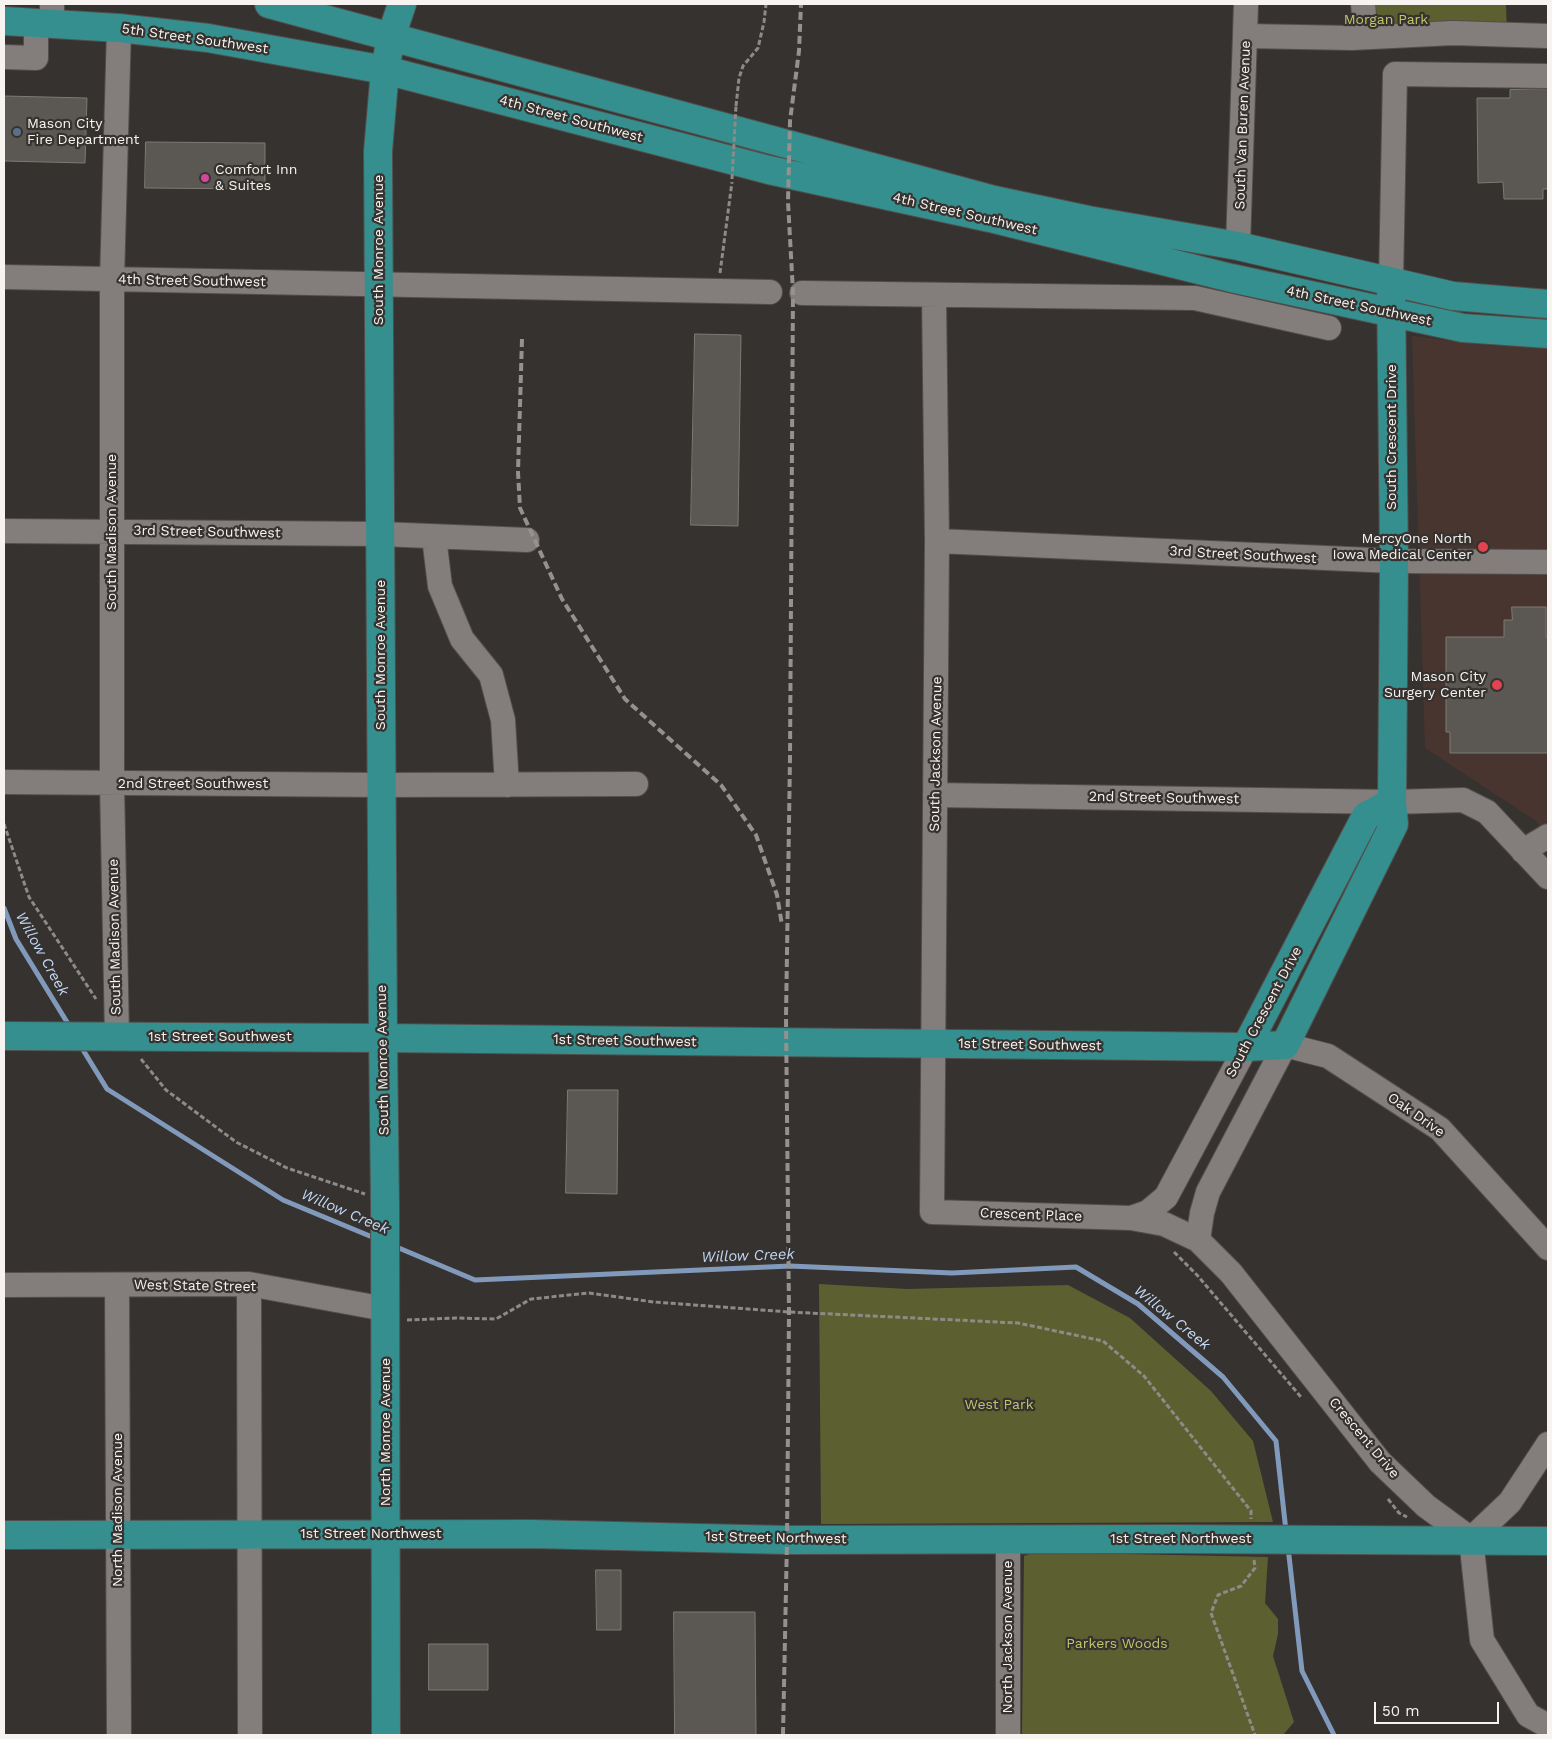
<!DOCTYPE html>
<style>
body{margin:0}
#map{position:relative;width:1552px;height:1739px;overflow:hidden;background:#36322f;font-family:"Work Sans",sans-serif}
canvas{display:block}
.frame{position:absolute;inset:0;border:5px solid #f6f3f1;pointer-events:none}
.scale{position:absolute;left:1374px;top:1702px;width:125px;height:22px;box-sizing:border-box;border:2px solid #f6f3f1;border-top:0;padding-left:6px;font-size:15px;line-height:18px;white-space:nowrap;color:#f6f3f1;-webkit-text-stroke:4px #36322f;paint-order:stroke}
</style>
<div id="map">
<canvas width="1552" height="1739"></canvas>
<div class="frame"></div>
<div class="scale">50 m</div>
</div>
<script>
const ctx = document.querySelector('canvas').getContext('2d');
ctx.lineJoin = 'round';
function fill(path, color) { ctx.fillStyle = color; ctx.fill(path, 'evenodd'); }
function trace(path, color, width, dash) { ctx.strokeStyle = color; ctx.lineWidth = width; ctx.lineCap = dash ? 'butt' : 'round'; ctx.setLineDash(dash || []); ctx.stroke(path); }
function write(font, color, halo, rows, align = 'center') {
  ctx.font = font + ' "Work Sans",sans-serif'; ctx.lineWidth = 4.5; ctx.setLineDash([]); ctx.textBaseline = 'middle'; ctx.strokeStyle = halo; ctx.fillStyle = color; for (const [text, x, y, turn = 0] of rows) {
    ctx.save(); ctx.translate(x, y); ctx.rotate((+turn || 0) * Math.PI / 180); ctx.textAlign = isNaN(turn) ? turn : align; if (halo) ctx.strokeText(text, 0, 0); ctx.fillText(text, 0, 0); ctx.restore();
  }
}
fill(new Path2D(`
 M 1412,336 L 1495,346 L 1548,346 L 1548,837 L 1536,821 L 1425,748 Z`), '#49352f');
fill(new Path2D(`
 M 1363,4 L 1506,4 L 1507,35 L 1366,37 Z
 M 819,1284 L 907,1289 L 1068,1285 L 1130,1318 L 1211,1391 L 1253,1441 L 1273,1522 L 821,1524 Z
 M 1035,1552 L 1268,1557 L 1265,1603 L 1278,1619 L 1278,1634 L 1273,1656 L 1294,1722 L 1283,1735 L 1022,1735 L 1024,1556 Z`), '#5c6030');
trace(new Path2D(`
 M 4,908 L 16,939 L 70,1027
 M 80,1045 L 107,1089 L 283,1200 L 377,1239
 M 394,1246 L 475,1280 L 790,1266 L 952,1273 L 1076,1267 L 1138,1304 L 1223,1377 L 1276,1441 L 1286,1531
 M 1288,1547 L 1302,1671 L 1334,1735`), '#819abc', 5);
const building = new Path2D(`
 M 1548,89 L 1548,189 L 1543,189 L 1543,199 L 1504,199 L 1503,182 L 1478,183 L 1477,98 L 1510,98 L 1510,90 Z
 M 4,96 L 87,98 L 85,163 L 4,161 Z
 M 146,142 L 265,143 L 265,189 L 145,188 Z
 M 695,334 L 741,335 L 738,526 L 691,525 Z
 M 1512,607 L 1546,607 L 1546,637 L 1548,637 L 1548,753 L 1450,753 L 1450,732 L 1446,732 L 1446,637 L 1504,637 L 1504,620 L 1512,620 Z
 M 568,1090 L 618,1090 L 617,1194 L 566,1193 Z
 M 596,1570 L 621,1570 L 621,1630 L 597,1630 Z
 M 674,1612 L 755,1612 L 756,1735 L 675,1735 Z
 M 429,1644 L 488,1644 L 488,1690 L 429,1690 Z`);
fill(building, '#5b5854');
trace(building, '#7d7a75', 1);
const minor = new Path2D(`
 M 1363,4 L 1366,37
 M 52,24 L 52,4
 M 1246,36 L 1352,38 L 1453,33 L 1548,36
 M 4,57 L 36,58 L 36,23
 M 1238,246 L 1246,4
 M 4,277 L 770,292
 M 1391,282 L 1395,74 L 1548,76
 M 802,293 L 1195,298 L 1329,328
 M 934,296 L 937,541 L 932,1212 L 1131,1218 L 1164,1224 L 1198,1240 L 1231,1273 L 1380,1462 L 1426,1506 L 1471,1539 L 1482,1640 L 1528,1715 L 1548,1726
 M 4,531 L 381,534 L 527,540
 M 434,537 L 440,586 L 462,639 L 491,675 L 503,720 L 507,785
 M 937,541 L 1394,561 L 1548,562
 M 4,782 L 382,785 L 636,784
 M 935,795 L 1392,802 L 1463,800 L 1487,812 L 1548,877
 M 1523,851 L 1548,836
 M 117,1037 L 112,784 L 112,280 L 119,28
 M 1131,1218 L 1148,1212 L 1166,1197 L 1246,1047
 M 1198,1240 L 1202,1213 L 1208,1192 L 1285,1045 L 1328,1056 L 1440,1129 L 1548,1248
 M 249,1284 L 250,1735
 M 4,1285 L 249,1284 L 385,1309
 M 117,1286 L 119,1735
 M 1008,1539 L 1008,1735
 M 1471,1539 L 1510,1502 L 1548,1444`);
const major = new Path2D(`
 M 269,4 L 994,200 L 1088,220 L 1238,246 L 1453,296 L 1548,304
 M 4,21 L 119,28 L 208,38 L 385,70 L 769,170 L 990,218 L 1231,278 L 1463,328 L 1548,334
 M 4,1036 L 383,1038 L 1246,1047 L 1285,1045 L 1394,824 L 1392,802 L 1394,561 L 1391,282
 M 1246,1047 L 1366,816 L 1392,802
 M 4,1535 L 531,1534 L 787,1540 L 1171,1539
 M 1342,1540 L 1548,1541
 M 386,1735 L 385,1204 L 383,1038 L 378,151 L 385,70 L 391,37 L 402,4`);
trace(minor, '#514e4b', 26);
trace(major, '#514e4b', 30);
trace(new Path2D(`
 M 736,106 L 739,78 L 743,66 L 758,48 L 764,22 L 766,4
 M 720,273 L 732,182
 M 4,824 L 29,897 L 96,999
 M 141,1059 L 166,1090 L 236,1142 L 287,1168 L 365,1194
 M 1174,1252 L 1197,1275 L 1301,1397
 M 407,1320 L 456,1318 L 496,1319 L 531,1299 L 589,1293 L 654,1302 L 789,1312 L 1018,1323 L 1103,1341 L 1144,1376 L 1251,1511 L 1251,1519
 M 1388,1499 L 1399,1513 L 1407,1517
 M 1254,1560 L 1255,1568 L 1241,1586 L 1218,1595 L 1211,1613 L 1255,1735`), '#8e8a87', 3, [5, 2.5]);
trace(minor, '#837e7b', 24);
trace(major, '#348f8e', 28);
trace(new Path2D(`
 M 522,339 L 518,472 L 520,508 L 562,599 L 625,699 L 721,785 L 756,835 L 777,895 L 782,925
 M 783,1735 L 787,1540 L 789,1312 L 786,1017 L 790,758 L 793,292 L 788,202 L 790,121 L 799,51 L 801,4`), '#95918f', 4, [8, 4]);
const majorBridge = new Path2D(`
 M 1171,1539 L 1342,1540`);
trace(majorBridge, '#514e4b', 30, []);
trace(new Path2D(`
 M 732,179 L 736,106`), '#8e8a87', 3, [5, 2.5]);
trace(majorBridge, '#348f8e', 28);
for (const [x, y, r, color] of [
 [17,132,5,"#5c6f8a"],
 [205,178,5,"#d1479c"],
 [1483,547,6,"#e0444e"],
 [1497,685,6,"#e0444e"]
]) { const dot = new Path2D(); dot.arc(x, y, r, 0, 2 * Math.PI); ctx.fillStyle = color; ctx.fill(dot); trace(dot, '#36322f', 2); }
write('14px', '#bfc76a', '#36322f', [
 ["Morgan Park",1386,20],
 ["West Park",999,1405],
 ["Parkers Woods",1117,1644]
]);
write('14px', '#f6f3f1', '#36322f', [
 ["5th Street Southwest",195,39,8],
 ["4th Street Southwest",571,119,15],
 ["South Van Buren Avenue",1243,125,-88],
 ["4th Street Southwest",965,214,13],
 ["South Monroe Avenue",379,250,-90],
 ["4th Street Southwest",192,281,1],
 ["4th Street Southwest",1359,306,12],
 ["South Crescent Drive",1392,437,-90],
 ["South Madison Avenue",112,532,-90],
 ["3rd Street Southwest",207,532,1],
 ["3rd Street Southwest",1243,555,3],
 ["South Monroe Avenue",381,655,-90],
 ["South Jackson Avenue",936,754,-89],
 ["2nd Street Southwest",193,784],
 ["2nd Street Southwest",1164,798,1],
 ["South Madison Avenue",115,937,-91],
 ["South Crescent Drive",1264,1012,-62],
 ["1st Street Southwest",220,1037],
 ["1st Street Southwest",625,1041,1],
 ["1st Street Southwest",1030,1045,1],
 ["South Monroe Avenue",383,1060,-91],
 ["Oak Drive",1416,1115,35],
 ["Crescent Place",1031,1215,2],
 ["West State Street",195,1286,1],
 ["North Monroe Avenue",386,1432,-90],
 ["Crescent Drive",1364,1438,50],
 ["North Madison Avenue",118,1510,-90],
 ["1st Street Northwest",371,1534],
 ["1st Street Northwest",776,1538,1],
 ["1st Street Northwest",1181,1539],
 ["North Jackson Avenue",1008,1637,-90]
]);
write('14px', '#f6f3f1', '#36322f', [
 ["Mason City",27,124],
 ["Fire Department",27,140],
 ["Comfort Inn",215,170],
 ["& Suites",215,186],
 ["MercyOne North",1472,539,"right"],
 ["Iowa Medical Center",1472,555,"right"],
 ["Mason City",1486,677,"right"],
 ["Surgery Center",1486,693,"right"]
], 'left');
write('italic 15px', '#c3d8f6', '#36322f', [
 ["Willow Creek",42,954,61],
 ["Willow Creek",345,1212,23],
 ["Willow Creek",748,1256,-2],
 ["Willow Creek",1172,1318,39]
]);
</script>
